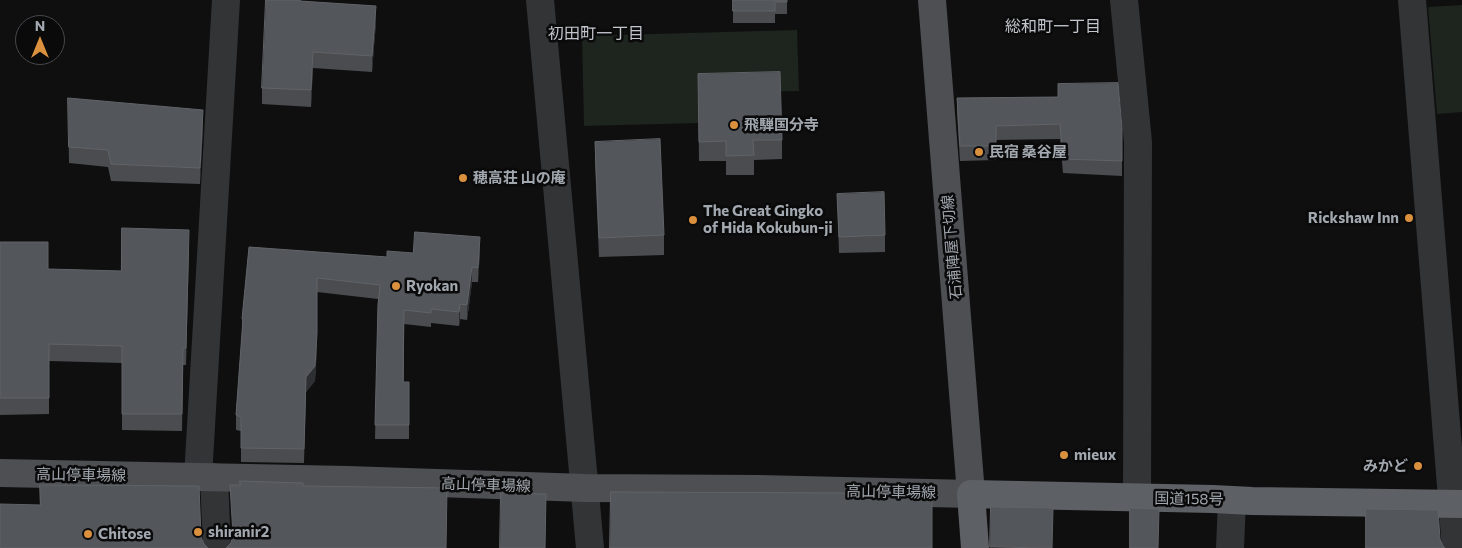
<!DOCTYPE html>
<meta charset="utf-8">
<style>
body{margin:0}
#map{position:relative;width:1462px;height:548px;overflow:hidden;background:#0f0f10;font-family:Commissioner,sans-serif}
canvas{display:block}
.north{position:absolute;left:15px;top:15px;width:50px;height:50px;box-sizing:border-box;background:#0a0a0b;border:1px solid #47494d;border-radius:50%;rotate:0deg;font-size:14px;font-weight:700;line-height:20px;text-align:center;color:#a2a8af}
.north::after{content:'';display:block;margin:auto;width:18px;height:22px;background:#da903d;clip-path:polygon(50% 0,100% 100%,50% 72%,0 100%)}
</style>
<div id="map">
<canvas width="1462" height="548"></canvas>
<div class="north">N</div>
</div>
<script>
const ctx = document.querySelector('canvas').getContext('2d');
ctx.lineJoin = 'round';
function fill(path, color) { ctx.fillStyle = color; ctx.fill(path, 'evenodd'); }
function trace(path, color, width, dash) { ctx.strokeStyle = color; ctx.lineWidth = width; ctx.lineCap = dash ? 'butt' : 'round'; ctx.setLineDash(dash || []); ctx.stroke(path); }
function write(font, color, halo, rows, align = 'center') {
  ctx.font = font + ' Commissioner,"Noto Sans JP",sans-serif'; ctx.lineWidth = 5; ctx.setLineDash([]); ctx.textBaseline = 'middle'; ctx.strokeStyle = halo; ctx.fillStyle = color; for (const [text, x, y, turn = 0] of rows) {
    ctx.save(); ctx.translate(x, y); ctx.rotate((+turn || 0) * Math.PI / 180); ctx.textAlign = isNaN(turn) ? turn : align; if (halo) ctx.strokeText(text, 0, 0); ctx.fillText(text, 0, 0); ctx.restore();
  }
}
fill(new Path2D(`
 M 1462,5 L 1462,112 L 1437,114 L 1428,7 Z
 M 797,30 L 799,91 L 698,93 L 698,123 L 584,126 L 582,36 Z`), '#1e241e');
trace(new Path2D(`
 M 540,0 L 590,548
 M 1124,0 L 1138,142 L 1137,498
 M 1412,0 L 1456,548
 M 198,477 L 226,0
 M 214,477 L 217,548
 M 1230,548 L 1232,500`), '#323436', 28);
trace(new Path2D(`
 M 0,473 L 348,480 L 585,488 L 759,489 L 971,494 L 932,0`), '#4d4f53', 28);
trace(new Path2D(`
 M 975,548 L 971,494 L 1213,499 L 1252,501 L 1462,504`), '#5d6065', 28);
fill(new Path2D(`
 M 733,0 L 787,0 L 787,14 L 775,14 L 775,23 L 733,23 Z
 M 300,1 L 376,22 L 372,72 L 313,68 L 311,107 L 262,104 L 262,88 Z
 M 698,74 L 782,140 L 782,159 L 754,160 L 754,175 L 726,175 L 726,161 L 699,161 Z
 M 1058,84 L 1122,128 L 1122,176 L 1063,173 L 1060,139 L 996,140 L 996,160 L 960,161 L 957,112 L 957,98 L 1058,97 Z
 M 68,98 L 203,126 L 200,184 L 111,181 L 108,167 L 69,163 Z
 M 595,142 L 664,235 L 664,255 L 599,257 L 595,162 Z
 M 837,194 L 885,235 L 885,252 L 839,253 Z
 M 0,242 L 48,269 L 121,271 L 189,247 L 186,365 L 183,365 L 182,431 L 122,430 L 122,363 L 49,361 L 49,414 L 0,415 Z
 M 249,247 L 387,257 L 413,253 L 480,251 L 478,282 L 472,282 L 467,320 L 460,319 L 459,326 L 431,323 L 431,327 L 404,324 L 404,382 L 409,382 L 409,439 L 375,439 L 378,299 L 317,292 L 317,347 L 315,381 L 306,392 L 304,463 L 241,462 L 241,431 L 236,430 L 236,415 L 242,333 L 242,319 Z`), '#4a4c4f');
fill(new Path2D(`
 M 376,6 L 376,22 L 372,72 L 372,56 Z
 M 313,52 L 313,68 L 311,107 L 311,90 Z
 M 203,110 L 203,126 L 200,184 L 200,168 Z
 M 189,230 L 189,247 L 186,365 L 186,348 Z
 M 480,237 L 480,251 L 478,282 L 478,268 Z
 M 472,267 L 472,282 L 467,320 L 467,305 Z
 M 460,304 L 460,319 L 459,326 L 459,312 Z
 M 317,333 L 317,347 L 315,381 L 306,392 L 304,463 L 306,377 Z`), '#2e2f32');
const building = new Path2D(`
 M 266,0 L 300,0 L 300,1 L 376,6 L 372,56 L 313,52 L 311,90 L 262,88 Z
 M 733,0 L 787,0 L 787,2 L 775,2 L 775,11 L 733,11 Z
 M 780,72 L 782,140 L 753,140 L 754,155 L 726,156 L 726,141 L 699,142 L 698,74 Z
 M 1118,83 L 1122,128 L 1122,161 L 1063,159 L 1060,124 L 996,126 L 996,146 L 960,146 L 957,98 L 1058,97 L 1058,84 Z
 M 68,98 L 203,110 L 200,168 L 111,164 L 108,150 L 69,147 Z
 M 660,139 L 664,235 L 599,238 L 595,142 Z
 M 884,192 L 885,235 L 839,237 L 837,194 Z
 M 122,228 L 189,230 L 186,348 L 183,348 L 182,414 L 122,414 L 122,346 L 49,344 L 49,398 L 0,398 L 0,242 L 48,242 L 48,269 L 121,271 Z
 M 415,232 L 480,237 L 478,268 L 472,267 L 467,305 L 460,304 L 459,312 L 431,309 L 431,313 L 404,310 L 403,382 L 409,382 L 409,425 L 375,425 L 378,305 L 380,285 L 317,278 L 317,333 L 315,366 L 306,377 L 304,449 L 241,448 L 241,417 L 236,415 L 243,319 L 242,319 L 249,247 L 387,257 L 387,251 L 413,253 Z
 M 240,481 L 303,483 L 303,486 L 447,488 L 446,548 L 226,548 L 231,543 L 233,535 L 230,485 L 240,485 Z
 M 40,485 L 199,486 L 201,537 L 204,544 L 208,548 L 0,548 L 0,504 L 40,505 Z
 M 611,492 L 850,493 L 932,495 L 932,548 L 610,548 Z
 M 501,493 L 546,494 L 545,548 L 500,548 Z
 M 991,507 L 1053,508 L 1052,548 L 990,547 Z
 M 1130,508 L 1159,509 L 1158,548 L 1130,548 Z
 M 1366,509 L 1438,510 L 1440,539 L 1443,546 L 1445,548 L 1366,548 Z`);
fill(building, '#53565a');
trace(building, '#606367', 1);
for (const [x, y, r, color] of [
 [734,125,5,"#da903d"],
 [979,152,5,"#da903d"],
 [463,178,5,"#da903d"],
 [1409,218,5,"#da903d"],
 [693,220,5,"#da903d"],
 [396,286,5,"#da903d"],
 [1064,455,5,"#da903d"],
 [1418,466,5,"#da903d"],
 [198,532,5,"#da903d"],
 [88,534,5,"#da903d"]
]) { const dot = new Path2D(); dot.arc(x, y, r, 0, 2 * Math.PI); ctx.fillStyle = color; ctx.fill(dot); trace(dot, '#0a0a0b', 2); }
write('bold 15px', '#a2a8af', '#0a0a0b', [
 ["飛騨国分寺",744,125],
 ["民宿 桑谷屋",989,152],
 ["穂高荘 山の庵",473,178],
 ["The Great Gingko",703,211],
 ["of Hida Kokubun-ji",703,228],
 ["Rickshaw Inn",1399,218,"right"],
 ["Ryokan",406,286],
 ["mieux",1074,455],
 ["みかど",1408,466,"right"],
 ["shiranir2",208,532],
 ["Chitose",98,534]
], 'left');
write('15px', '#a2a8af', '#0a0a0b', [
 ["石浦陣屋下切線",952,247,-95],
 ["高山停車場線",81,475,1],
 ["高山停車場線",486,485,2],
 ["高山停車場線",891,492,1],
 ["国道158号",1189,499,1]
]);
write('16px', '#c2c6cc', '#0a0a0b', [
 ["総和町一丁目",1053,27],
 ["初田町一丁目",596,34]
]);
</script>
